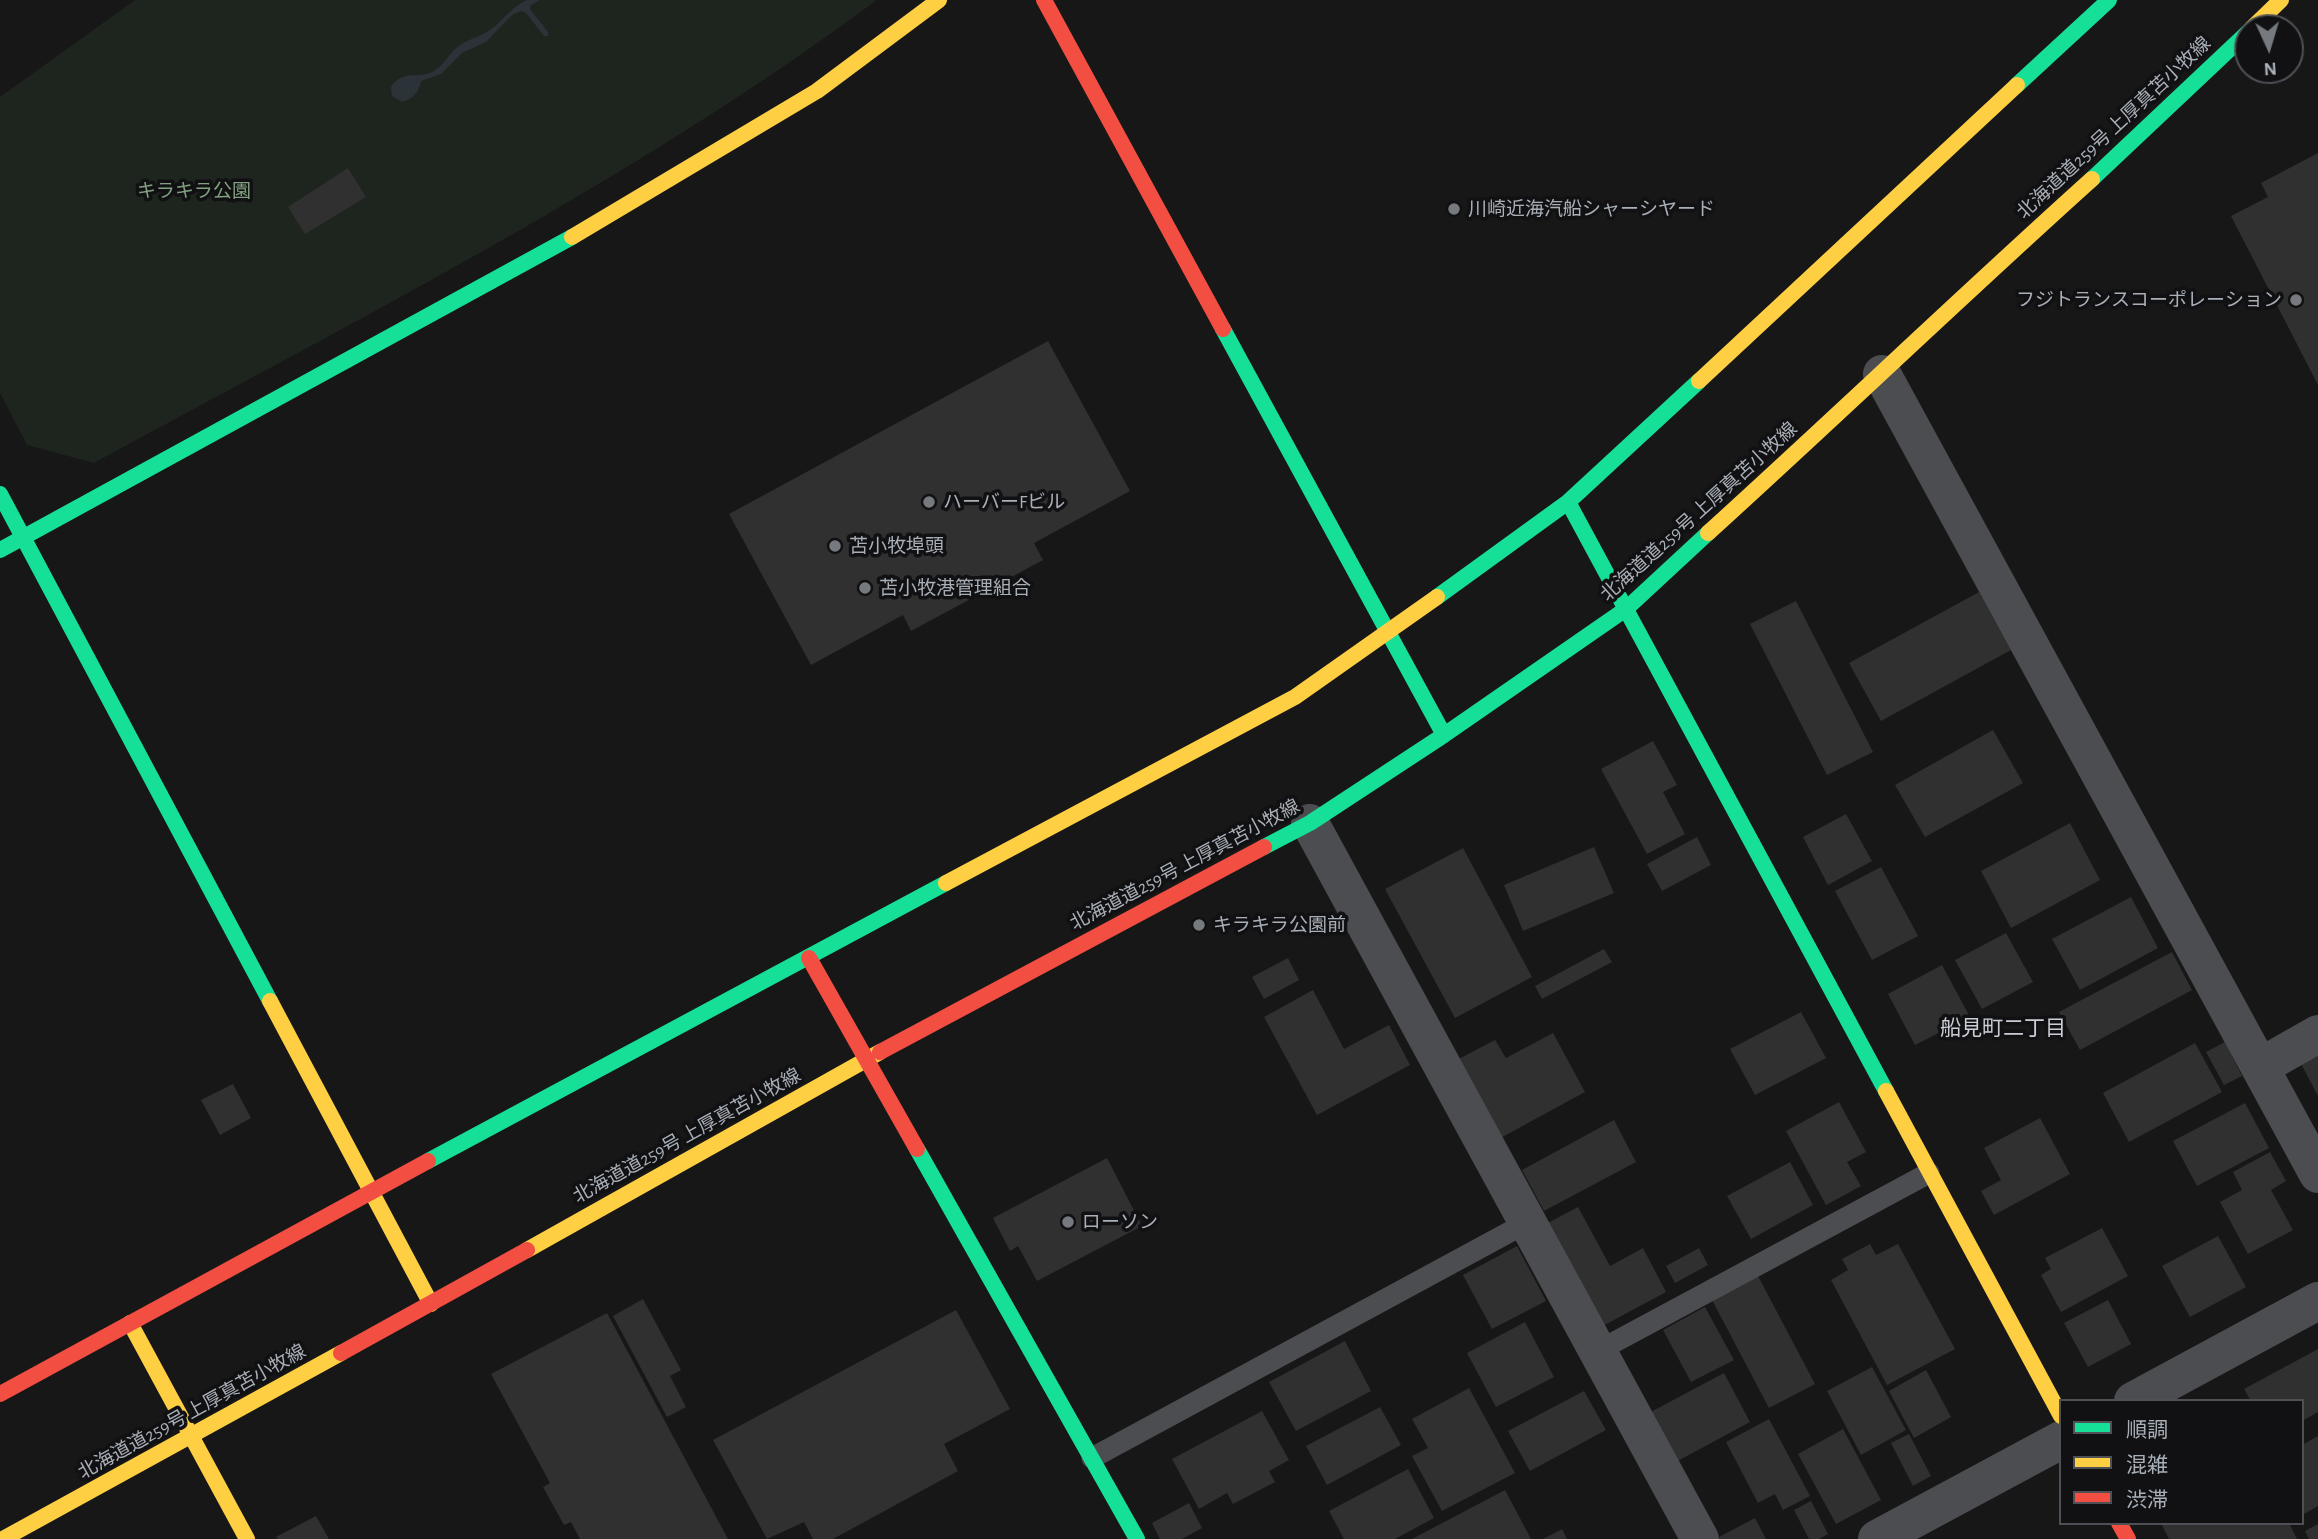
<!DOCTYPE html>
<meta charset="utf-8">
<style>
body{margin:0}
#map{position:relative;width:2318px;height:1539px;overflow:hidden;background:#171717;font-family:"Alegreya Sans","Noto Sans JP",sans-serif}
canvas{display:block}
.legend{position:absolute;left:2059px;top:1399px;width:245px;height:126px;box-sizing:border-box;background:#111113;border:2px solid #4e5055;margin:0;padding:9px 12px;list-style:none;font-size:21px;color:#a9afb7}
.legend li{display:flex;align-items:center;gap:14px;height:35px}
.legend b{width:35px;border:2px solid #4e5055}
.north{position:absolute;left:2234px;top:14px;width:70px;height:70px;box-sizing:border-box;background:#111113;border:2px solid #4e5055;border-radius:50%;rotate:176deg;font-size:19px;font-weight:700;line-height:28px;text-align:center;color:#a9afb7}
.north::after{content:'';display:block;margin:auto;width:24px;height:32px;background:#767a7f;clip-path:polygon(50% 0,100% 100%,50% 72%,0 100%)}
</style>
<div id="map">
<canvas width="2318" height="1539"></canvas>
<ul class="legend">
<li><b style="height:9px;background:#16e098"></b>順調</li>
<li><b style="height:9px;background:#ffcf43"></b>混雑</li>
<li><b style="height:9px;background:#f24e42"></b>渋滞</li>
</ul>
<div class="north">N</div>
</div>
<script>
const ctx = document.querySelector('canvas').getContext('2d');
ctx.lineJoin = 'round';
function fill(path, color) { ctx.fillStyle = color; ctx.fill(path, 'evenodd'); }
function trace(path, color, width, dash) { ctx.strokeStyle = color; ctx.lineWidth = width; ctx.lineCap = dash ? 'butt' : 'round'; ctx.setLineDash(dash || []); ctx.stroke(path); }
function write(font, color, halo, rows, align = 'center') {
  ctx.font = font + ' "Alegreya Sans","Noto Sans JP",sans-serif'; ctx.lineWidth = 7; ctx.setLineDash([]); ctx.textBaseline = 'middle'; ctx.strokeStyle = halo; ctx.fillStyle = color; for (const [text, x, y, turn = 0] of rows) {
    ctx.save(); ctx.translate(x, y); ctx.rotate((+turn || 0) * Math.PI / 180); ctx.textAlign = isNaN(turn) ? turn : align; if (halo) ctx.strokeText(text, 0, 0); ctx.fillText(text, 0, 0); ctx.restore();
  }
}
fill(new Path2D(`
 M 135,0 L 877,0 C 633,181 360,318 94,463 L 27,445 L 0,393 L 0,97 Z`), '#1e241e');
fill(new Path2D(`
 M 527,0 L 540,0 L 531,5 L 530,9 L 548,32 L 548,36 L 544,36 L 526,13 L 521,11 L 512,15 L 486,42 L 462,53 L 441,74 L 421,81 C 419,92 413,99 402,102 L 392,96 L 391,87 C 406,66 420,83 438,68 C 446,62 451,51 460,45 C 471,38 483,36 494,27 C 505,18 513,6 527,0 Z`), '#2b3338');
fill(new Path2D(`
 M 2318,153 L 2318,385 L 2231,216 L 2268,197 L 2261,183 Z
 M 348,168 L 366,197 L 305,234 L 288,207 Z
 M 1048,341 L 1130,491 L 1034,543 L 1043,560 L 911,631 L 903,615 L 811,665 L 729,514 Z
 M 1979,592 L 2011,650 L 1881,721 L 1849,663 Z
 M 1796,601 L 1873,752 L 1827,775 L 1750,624 Z
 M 1993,730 L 2023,783 L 1925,837 L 1895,785 Z
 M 1653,741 L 1677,785 L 1663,792 L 1685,834 L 1647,854 L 1601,769 Z
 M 1846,814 L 1872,861 L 1828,885 L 1803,837 Z
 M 2070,823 L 2100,880 L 2011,928 L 1981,871 Z
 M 1697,837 L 1711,865 L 1662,891 L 1647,864 Z
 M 1594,847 L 1614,893 L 1523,931 L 1504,885 Z
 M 1463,848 L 1532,977 L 1455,1018 L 1385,889 Z
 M 1881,867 L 1918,936 L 1872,960 L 1835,891 Z
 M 2131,897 L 2158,948 L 2080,990 L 2052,939 Z
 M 2006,933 L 2033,982 L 1982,1009 L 1955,960 Z
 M 1604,949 L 1612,962 L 1542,999 L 1535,986 Z
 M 2172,952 L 2192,990 L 2080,1050 L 2059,1012 Z
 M 1288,958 L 1299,980 L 1264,999 L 1252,977 Z
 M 1942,965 L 1970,1017 L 1915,1045 L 1888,994 Z
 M 1313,990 L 1344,1049 L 1389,1025 L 1410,1065 L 1317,1115 L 1264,1017 Z
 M 1801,1012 L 1826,1058 L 1755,1095 L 1730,1049 Z
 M 1553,1033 L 1585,1092 L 1495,1141 L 1453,1062 L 1495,1040 L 1506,1058 Z
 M 2225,1042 L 2242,1076 L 2224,1085 L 2206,1052 Z
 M 2195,1043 L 2222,1092 L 2129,1142 L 2103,1093 Z
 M 2318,1050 L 2318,1096 L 2299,1060 Z
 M 233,1084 L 251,1118 L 220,1135 L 201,1100 Z
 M 1839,1102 L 1866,1152 L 1847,1162 L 1861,1186 L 1826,1205 L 1786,1131 Z
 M 2245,1103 L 2269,1148 L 2197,1186 L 2173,1141 Z
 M 2040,1118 L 2070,1174 L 1994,1215 L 1981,1191 L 2001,1180 L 1984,1148 Z
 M 1614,1120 L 1636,1162 L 1544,1211 L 1522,1170 Z
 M 2270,1152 L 2286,1181 L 2271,1190 L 2293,1230 L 2248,1254 L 2220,1202 L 2242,1190 L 2233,1172 Z
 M 1107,1158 L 1142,1226 L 1037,1281 L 1018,1246 L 1010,1251 L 993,1218 Z
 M 1790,1162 L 1813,1205 L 1751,1239 L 1727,1196 Z
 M 1578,1207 L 1610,1266 L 1643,1248 L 1666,1292 L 1599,1328 L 1544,1225 Z
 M 2102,1228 L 2128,1276 L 2061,1312 L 2041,1275 L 2051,1269 L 2045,1258 Z
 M 2218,1236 L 2246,1287 L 2190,1317 L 2162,1266 Z
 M 1870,1244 L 1876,1255 L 1898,1244 L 1955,1349 L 1887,1385 L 1831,1280 L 1848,1270 L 1842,1259 Z
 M 1517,1246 L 1546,1301 L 1492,1329 L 1463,1275 Z
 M 1699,1248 L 1708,1265 L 1675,1283 L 1666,1266 Z
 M 1758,1276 L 1815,1384 L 1769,1408 L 1712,1300 Z
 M 643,1299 L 681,1370 L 670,1376 L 686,1407 L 667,1417 L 613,1316 Z
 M 2108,1300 L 2131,1344 L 2088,1367 L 2064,1323 Z
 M 1705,1307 L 1734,1360 L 1691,1382 L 1663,1330 Z
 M 956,1310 L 1010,1409 L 944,1444 L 958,1471 L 833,1539 L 813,1539 L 804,1522 L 767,1539 L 713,1440 Z
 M 607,1313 L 728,1539 L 580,1539 L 571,1522 L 564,1525 L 543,1487 L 550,1483 L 491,1374 Z
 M 1525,1322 L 1554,1377 L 1496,1407 L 1467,1353 Z
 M 1345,1341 L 1371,1391 L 1296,1431 L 1269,1382 Z
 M 2318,1349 L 2318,1412 L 2302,1421 L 2302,1401 L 2251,1401 L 2244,1389 Z
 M 1872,1367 L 1906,1430 L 1861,1455 L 1827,1391 Z
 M 1926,1370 L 1951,1417 L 1914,1438 L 1889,1391 Z
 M 1724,1373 L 1750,1422 L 1674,1463 L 1647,1414 Z
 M 1469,1388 L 1515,1473 L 1442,1511 L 1412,1456 L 1428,1448 L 1412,1419 Z
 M 1584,1391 L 1606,1430 L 1530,1471 L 1508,1431 Z
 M 1380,1407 L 1401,1445 L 1327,1485 L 1306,1446 Z
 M 1262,1411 L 1289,1460 L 1269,1471 L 1275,1482 L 1233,1504 L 1227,1493 L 1199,1509 L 1172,1459 Z
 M 1769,1419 L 1810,1496 L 1783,1510 L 1775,1494 L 1758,1503 L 1726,1442 Z
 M 1843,1429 L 1881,1500 L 1836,1524 L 1798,1454 Z
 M 1909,1434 L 1931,1476 L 1913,1486 L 1891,1443 Z
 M 2318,1436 L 2318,1506 L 2302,1515 L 2302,1445 Z
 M 1408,1469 L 1434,1518 L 1395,1539 L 1344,1539 L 1329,1511 Z
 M 1505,1490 L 1531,1539 L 1412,1539 Z
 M 1811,1501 L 1828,1534 L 1819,1539 L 1809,1539 L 1794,1510 Z
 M 1189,1503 L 1202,1528 L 1182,1539 L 1160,1539 L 1152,1523 Z
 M 316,1516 L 329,1539 L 278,1539 L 276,1537 Z
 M 1755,1518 L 1766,1539 L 1720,1539 L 1719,1537 Z
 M 2161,1523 L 2289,1523 L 2297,1539 L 2169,1539 Z
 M 2318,1524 L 2318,1539 L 2309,1539 L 2305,1531 Z
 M 1562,1529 L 1567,1539 L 1543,1539 Z`), '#303031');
trace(new Path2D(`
 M 1598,1351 L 1929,1173
 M 1092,1458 L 1528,1222`), '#4c4d50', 21);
trace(new Path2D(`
 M 1882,374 L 2318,1174
 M 1310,823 L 1700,1539
 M 2260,1067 L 2318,1034
 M 2133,1401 L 2318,1301
 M 1877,1539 L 2061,1440`), '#4c4d50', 38);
trace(new Path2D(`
 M 2017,85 L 2109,0
 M 2092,179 L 2248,32
 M 1223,329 L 1444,735
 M 0,494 L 270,1001
 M 1568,502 L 1886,1091
 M 0,550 L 572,237
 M 1437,597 L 1568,502 L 1699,381
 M 1264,847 L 1310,823 L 1444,735 L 1626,609 L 1708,533
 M 917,1149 L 1137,1539
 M 428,1161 L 946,883`), '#16e098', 16);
trace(new Path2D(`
 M 2252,28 L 2281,0
 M 572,237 L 817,91 L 939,0
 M 1699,381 L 2017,85
 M 1708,533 C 1837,416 1963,295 2092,179
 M 946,883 L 1295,697 L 1437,597
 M 270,1001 L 431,1304
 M 1886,1091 L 2061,1416
 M 527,1250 L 880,1052
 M 130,1323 L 247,1539
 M 3,1539 L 341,1353`), '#ffcf43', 16);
trace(new Path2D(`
 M 1044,0 L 1223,329
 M 809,958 L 917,1149
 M 880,1052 L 1264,847
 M 341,1353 L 527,1250
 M 0,1394 L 428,1161
 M 2119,1523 L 2128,1539`), '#f24e42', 16);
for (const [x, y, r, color] of [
 [1454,209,7,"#767a7f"],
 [2296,300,7,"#767a7f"],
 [929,502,7,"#767a7f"],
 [835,546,7,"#767a7f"],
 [865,588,7,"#767a7f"],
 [1199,925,7,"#767a7f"],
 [1068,1222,7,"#767a7f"]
]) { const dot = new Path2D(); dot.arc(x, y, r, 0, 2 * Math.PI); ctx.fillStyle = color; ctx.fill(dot); trace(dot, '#111113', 2.5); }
write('19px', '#a9afb7', '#111113', [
 ["北海道道259号 上厚真苫小牧線",2114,128,-43],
 ["北海道道259号 上厚真苫小牧線",1699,512,-42],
 ["北海道道259号 上厚真苫小牧線",1185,865,-28],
 ["北海道道259号 上厚真苫小牧線",687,1136,-29],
 ["北海道道259号 上厚真苫小牧線",192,1412,-29]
]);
write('19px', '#82a181', '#111113', [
 ["キラキラ公園",194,191]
]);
write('19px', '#a9afb7', '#111113', [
 ["川崎近海汽船シャーシヤード",1468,209],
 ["フジトランスコーポレーション",2282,300,"right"],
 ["ハーバーFビル",943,502],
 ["苫小牧埠頭",849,546],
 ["苫小牧港管理組合",879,588],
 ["キラキラ公園前",1213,925],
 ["ローソン",1082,1222]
], 'left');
write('21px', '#cacdd4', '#111113', [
 ["船見町二丁目",2003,1029]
]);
</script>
